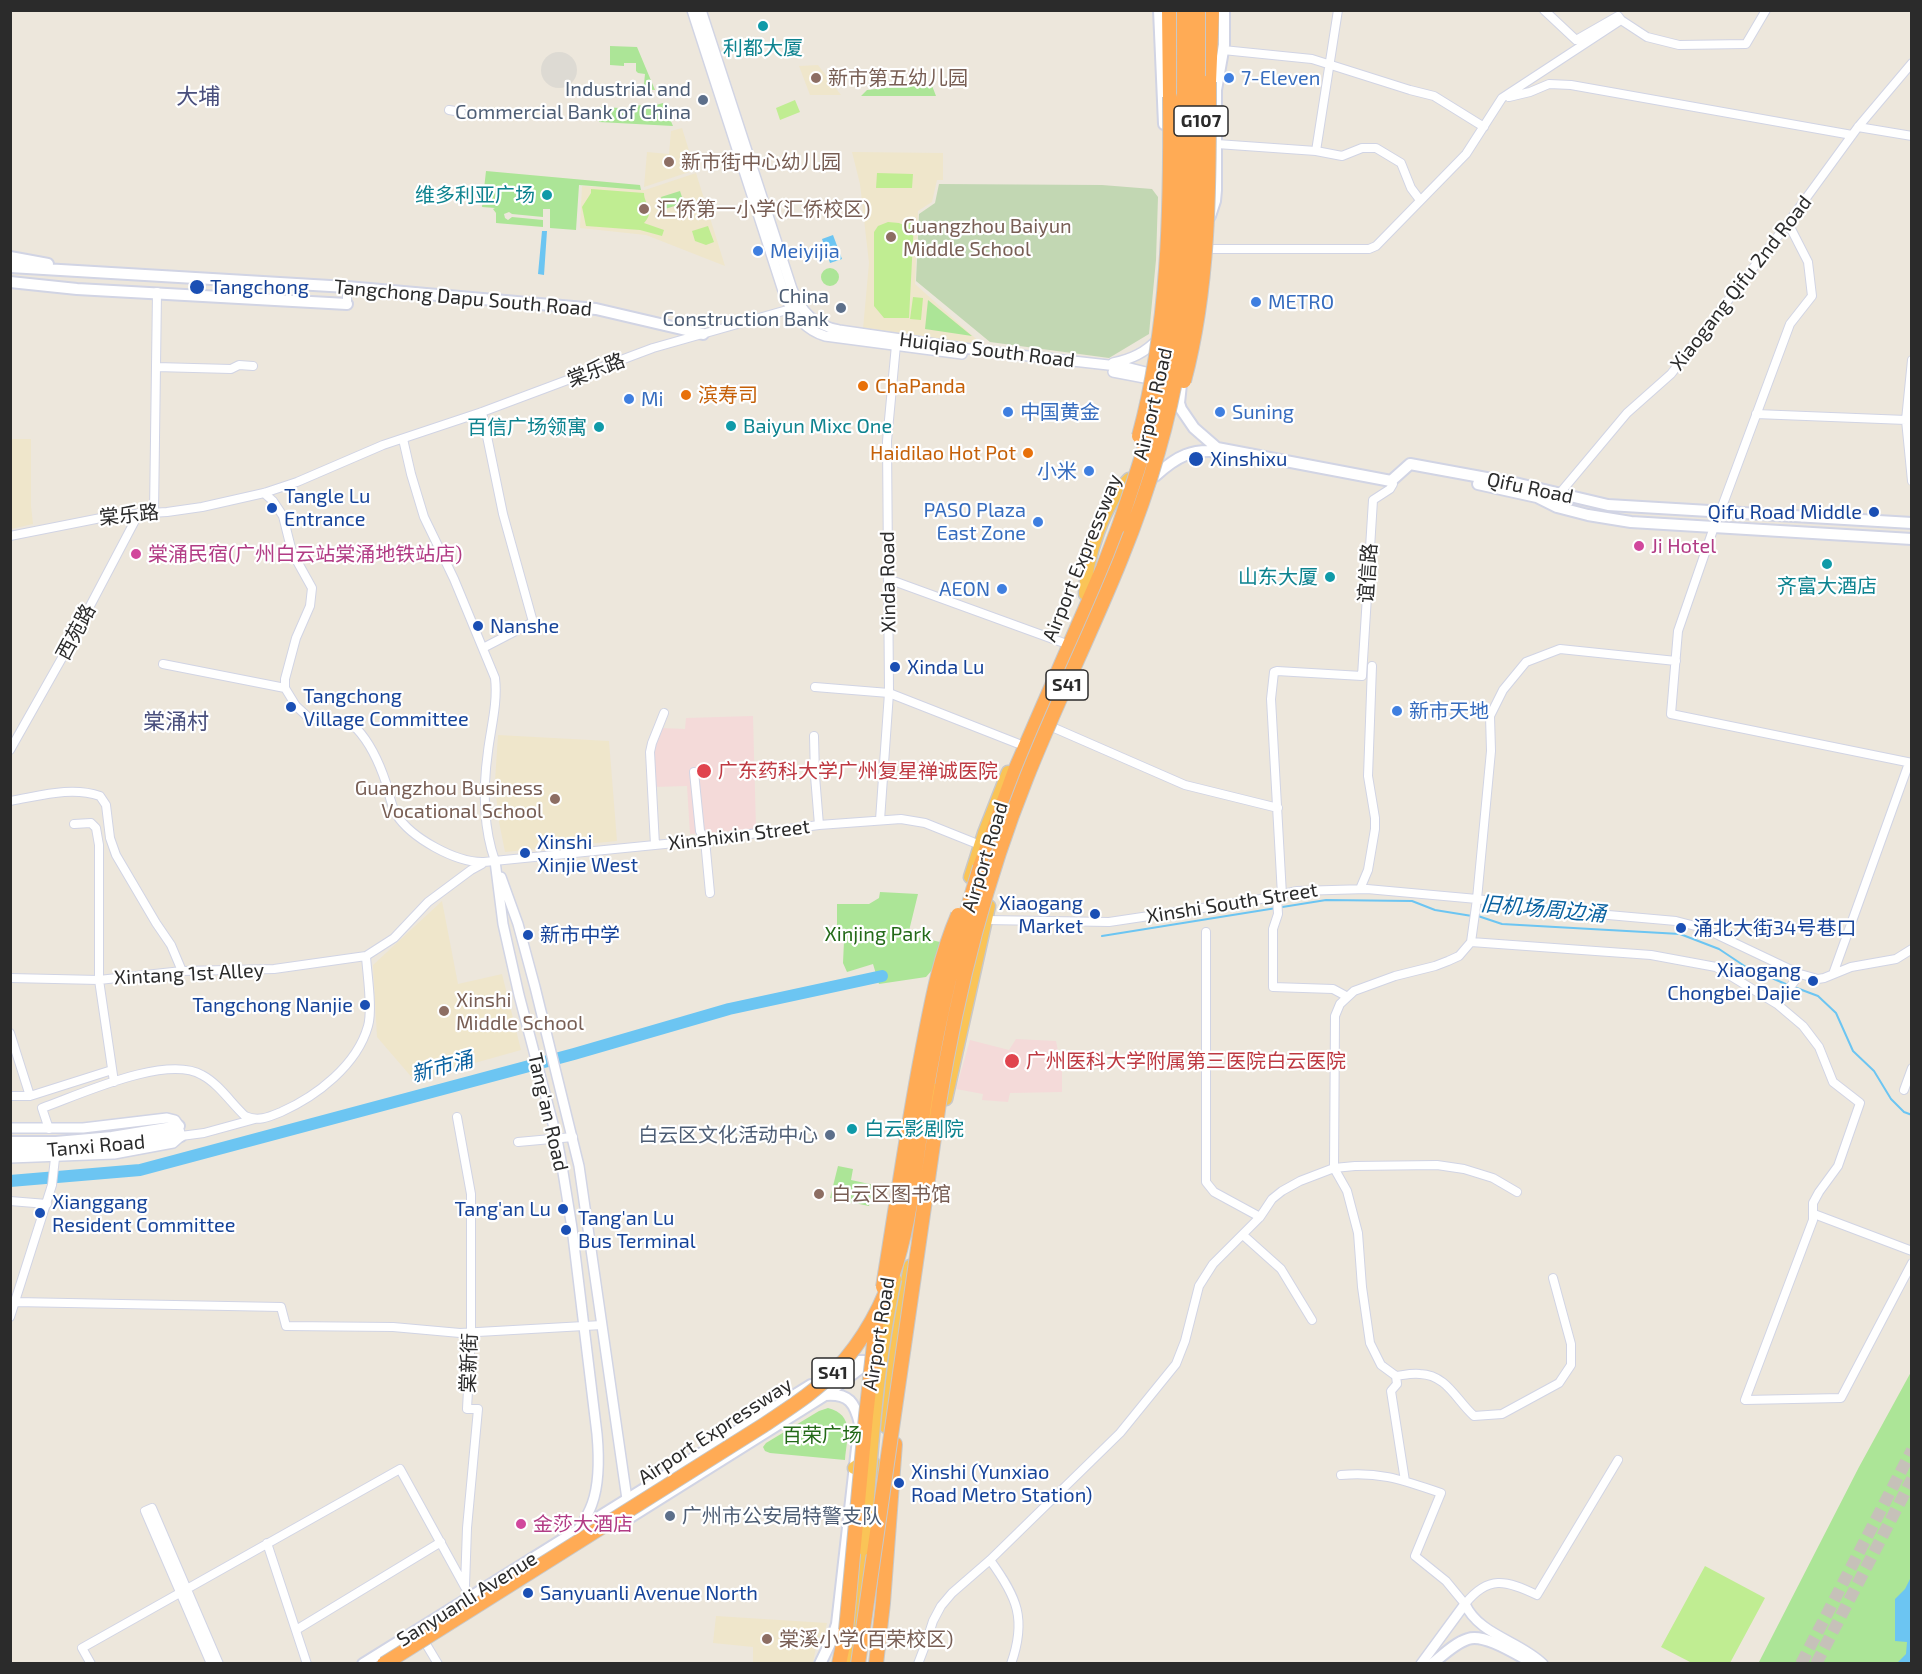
<!DOCTYPE html>
<meta charset="utf-8">
<style>
body{margin:0}
#map{position:relative;width:1922px;height:1674px;overflow:hidden;background:#ede7dc;font-family:"Exo 2",sans-serif}
canvas{display:block}
.frame{position:absolute;inset:0;border:12px solid #2b2b2b;pointer-events:none}
</style>
<div id="map">
<canvas width="1922" height="1674"></canvas>
<div class="frame"></div>
</div>
<script>
const ctx = document.querySelector('canvas').getContext('2d');
ctx.lineJoin = 'round';
function fill(path, color) { ctx.fillStyle = color; ctx.fill(path, 'evenodd'); }
function trace(path, color, width, dash) { ctx.strokeStyle = color; ctx.lineWidth = width; ctx.lineCap = dash ? 'butt' : 'round'; ctx.setLineDash(dash || []); ctx.stroke(path); }
function write(font, color, halo, rows, align = 'center') {
  ctx.font = font + ' "Exo 2","Noto Sans SC",sans-serif'; ctx.lineWidth = 4.5; ctx.setLineDash([]); ctx.textBaseline = 'middle'; ctx.strokeStyle = halo; ctx.fillStyle = color; for (const [text, x, y, turn = 0] of rows) {
    ctx.save(); ctx.translate(x, y); ctx.rotate((+turn || 0) * Math.PI / 180); ctx.textAlign = isNaN(turn) ? turn : align; if (halo) ctx.strokeText(text, 0, 0); ctx.fillText(text, 0, 0); ctx.restore();
  }
}
fill(new Path2D(`
 M 818,65 L 841,95 L 810,95 L 799,66 Z
 M 682,128 L 695,170 L 644,187 L 647,152 L 669,154 L 671,131 Z
 M 852,152 L 943,153 L 943,180 L 937,180 L 932,202 L 918,211 L 915,284 L 984,346 L 863,329 L 869,263 L 860,184 Z
 M 696,173 L 725,266 L 646,235 L 580,228 L 582,186 L 645,190 Z
 M 11,439 L 31,439 L 31,506 L 33,524 L 11,529 Z
 M 498,735 L 609,741 L 617,841 L 505,852 L 498,817 L 495,781 Z
 M 442,901 L 458,984 L 502,974 L 521,1050 L 414,1080 L 377,1037 L 373,965 Z
 M 716,1616 L 827,1623 L 824,1635 L 816,1647 L 813,1663 L 753,1663 L 753,1647 L 713,1643 Z`), '#efe6cb');
fill(new Path2D(`
 M 753,716 L 756,829 L 690,834 L 687,786 L 654,787 L 652,755 L 661,728 L 685,729 L 686,718 Z
 M 1016,1039 L 1056,1041 L 1062,1072 L 1062,1092 L 1010,1093 L 1008,1102 L 982,1100 L 983,1094 L 956,1089 L 970,1040 L 1009,1050 Z`), '#f4dad9');
fill(new Path2D(`
 M 610,46 L 637,47 L 655,90 L 640,89 L 640,84 L 644,84 L 645,74 L 638,73 L 636,71 L 636,63 L 624,63 L 624,66 L 610,65 Z
 M 931,83 L 936,96 L 861,96 L 867,90 Z
 M 663,103 L 673,126 L 599,122 L 600,107 L 620,108 L 621,112 L 633,113 L 638,105 L 649,107 Z
 M 486,171 L 640,185 L 641,190 L 579,185 L 576,230 L 550,228 L 550,209 L 543,209 L 543,217 L 512,214 L 509,212 L 504,214 L 505,218 L 508,220 L 512,217 L 543,220 L 543,227 L 496,223 L 496,213 L 493,209 L 495,208 L 482,207 Z
 M 680,191 L 684,203 L 665,209 L 661,197 Z
 M821 277a9 9 0 1 1 18 0a9 9 0 1 1-18 0Z
 M 928,300 L 972,336 L 925,329 Z
 M 880,892 L 918,894 L 908,935 L 954,945 L 926,977 L 879,984 L 873,964 L 847,972 L 843,963 L 844,941 L 837,929 L 837,904 L 869,904 L 879,898 Z
 M 838,1166 L 853,1169 L 851,1180 L 874,1185 L 869,1206 L 830,1198 Z
 M 1911,1372 L 1911,1663 L 1758,1664 L 1859,1467 Z
 M 828,1408 C 855,1415 847,1437 845,1460 L 770,1453 L 765,1451 L 763,1447 L 766,1443 L 819,1411 Z`), '#ace597');
fill(new Path2D(`
 M 939,184 L 1102,185 L 1152,189 L 1158,197 L 1156,260 L 1149,334 L 1109,358 L 990,342 L 916,281 L 919,214 L 935,203 Z`), '#c2d7b3');
fill(new Path2D(`
 M 795,100 L 800,112 L 780,120 L 776,108 Z
 M 877,173 L 913,174 L 912,188 L 876,188 Z
 M 591,189 L 644,193 C 644,205 656,210 644,223 L 664,230 L 662,236 L 640,230 L 586,226 L 582,207 L 591,193 Z
 M 888,222 L 899,223 L 908,227 L 909,222 L 914,222 L 909,318 L 884,318 L 874,306 L 874,232 L 878,226 Z
 M 708,226 L 714,242 L 706,245 L 695,241 L 692,231 Z
 M 913,297 L 923,298 L 921,320 L 910,319 Z
 M 1705,1566 L 1765,1598 L 1730,1663 L 1692,1663 L 1661,1647 Z`), '#c0ed92');
fill(new Path2D(`
 M541 70a18 18 0 1 1 36 0a18 18 0 1 1-36 0Z`), '#dddad3');
fill(new Path2D(`
 M 542,231 L 547,231 L 544,275 L 538,274 Z
 M 833,235 L 842,259 L 830,263 L 822,239 Z
 M 1911,1577 L 1911,1663 L 1897,1663 L 1906,1654 L 1907,1642 L 1895,1641 L 1895,1599 L 1905,1589 Z`), '#6cc5f2');
trace(new Path2D(`
 M 1478,916 L 1502,924 L 1680,934 L 1719,949 L 1746,967 L 1788,985
 M 1102,936 L 1326,900 L 1412,901 L 1435,910 L 1472,916
 M 1794,987 L 1818,996 L 1836,1013 L 1853,1051 L 1874,1071 L 1891,1099 L 1904,1112 L 1912,1115`), '#6cc5f2', 2);
trace(new Path2D(`
 M 10,1181 L 140,1170 L 574,1054 L 729,1009 L 882,976`), '#6cc5f2', 12);
trace(new Path2D(`
 M 1801,1664 L 1912,1450
 M 1816,1664 L 1912,1479`), '#c6c1b9', 12, [12, 6]);
const minor = new Path2D(`
 M 1544,10 L 1576,40 L 1618,16 L 1621,20 L 1647,37 L 1679,45 L 1746,44 L 1766,10
 M 1223,50 L 1312,59 L 1410,90 L 1434,96 L 1484,127
 M 1509,97 L 1530,92 L 1549,84 L 1571,85 L 1852,135
 M 449,110 L 461,112
 M 1858,127 L 1912,136
 M 1217,144 L 1316,151 L 1342,156 L 1362,148 L 1376,148 L 1401,163 L 1411,188 L 1420,200
 M 1316,151 L 1338,10
 M 1202,249 L 1369,249 L 1376,246 L 1466,154 L 1502,98 L 1621,20
 M 347,304 L 347,287
 M 1912,360 L 1906,420 L 1912,481
 M 156,367 L 231,369 L 239,365 L 253,366
 M 482,412 L 503,514 L 533,622 L 483,648
 M 1756,414 L 1906,420
 M 403,439 L 411,474 L 424,517 L 454,579 L 495,678 C 498,702 491,727 488,751 C 483,787 483,827 495,861
 M 264,493 L 273,501 L 283,516 L 292,552 L 312,588 L 310,606 L 296,638 L 285,679 L 285,688 L 296,706 L 309,718 L 352,726 L 357,729 C 370,743 380,765 386,783 C 389,793 391,805 396,814 C 411,838 456,863 484,862 L 705,840 L 819,825 L 901,819 L 925,823 L 980,845
 M 1557,507 L 1560,493 L 1627,413 L 1671,374 L 1788,223 L 1858,127 L 1912,63
 M 1720,512 L 1790,324 L 1812,296 L 1808,262 L 1788,223
 M 154,513 L 157,292
 M 1714,527 L 1678,631 L 1671,714 L 1912,763
 M 10,536 L 116,515 L 167,512 L 202,507 L 264,493 L 297,482 L 383,445 L 482,412 L 653,348 L 801,306
 M 888,579 L 1064,643
 M 163,664 L 285,688
 M 815,687 L 889,693 L 1019,744
 M 1052,727 L 1185,785 L 1278,808
 M 814,736 L 815,776 L 819,825
 M 10,750 L 71,642 L 139,513
 M 694,772 L 700,831 L 705,840 L 710,893
 M 10,801 C 40,796 71,786 100,796 L 106,805 L 110,838 L 116,855 L 156,923 L 171,945 L 182,971
 M 880,820 L 889,693 L 887,441 L 896,345
 M 74,824 L 91,823 L 96,828 L 99,845 L 99,980 L 114,1082
 M 655,845 L 650,752 L 652,743 L 664,713
 M 1360,889 L 1368,870 L 1375,829 L 1375,818 L 1368,776 L 1372,666
 M 1282,895 L 1271,699 L 1274,672 L 1277,671 L 1362,676 L 1373,500 L 1390,489 L 1393,484 L 1391,481
 M 1277,897 L 1278,914 L 1273,929 L 1273,987 L 1333,989 L 1346,996
 M 986,920 L 1109,922 L 1256,900 L 1297,891 L 1367,889 L 1477,899 L 1563,911 L 1676,921 L 1703,928 L 1800,974 L 1818,979 L 1824,978 L 1851,967 L 1896,959 L 1912,949
 M 1206,932 L 1206,1182 L 1214,1192 L 1260,1217
 M 1471,942 L 1651,955 L 1716,967 L 1777,1004 L 1803,1026 L 1819,1047 L 1833,1082 L 1860,1103 L 1838,1166 L 1819,1192 L 1813,1203 L 1813,1220 L 1745,1400 L 1841,1398 L 1912,1263
 M 1833,974 L 1909,763
 M 10,978 L 99,980 L 182,971 L 274,969 L 366,956 L 394,938 L 428,902 L 471,870 L 482,864
 M 1777,1004 L 1800,974
 M 10,1033 L 30,1096
 M 1904,1090 L 1912,1068
 M 10,1096 L 30,1096 L 112,1070
 M 457,1117 L 471,1194 L 471,1333 L 467,1409 L 478,1409 L 467,1528 L 465,1586
 M 49,1129 L 42,1108 C 79,1095 166,1054 202,1075 C 219,1084 231,1103 245,1116 C 258,1122 269,1117 281,1112 C 317,1096 357,1065 368,1026 C 373,1009 367,974 366,956
 M 180,1131 L 181,1136 L 204,1133 L 255,1119
 M 518,1142 L 573,1137
 M 10,1201 L 47,1204
 M 1814,1214 L 1912,1251
 M 1243,1235 L 1281,1269 L 1312,1320
 M 1553,1278 L 1571,1344 L 1571,1365 L 1559,1383 L 1502,1414 L 1474,1416 C 1456,1400 1447,1375 1420,1374 C 1412,1373 1404,1375 1396,1376 L 1381,1365 L 1370,1343 L 1362,1287 L 1358,1233 L 1347,1191 L 1334,1168 L 1335,1016 L 1340,1004 L 1354,991 L 1395,976 L 1435,966 L 1448,961 L 1459,956 L 1471,942 L 1477,899 L 1491,751 L 1490,716 L 1503,690 L 1526,662 L 1560,649 L 1676,661
 M 15,1302 L 281,1307 L 286,1326 L 393,1327 L 460,1333 L 602,1325
 M 10,1317 L 52,1185 L 55,1158
 M 1396,1376 L 1397,1384 L 1391,1391 L 1405,1481
 M 1341,1475 C 1380,1471 1405,1481 1441,1493 L 1415,1556 L 1446,1581 L 1465,1604 C 1488,1575 1506,1580 1537,1595 L 1618,1460
 M 267,1543 L 307,1664
 M 990,1560 C 1017,1597 1027,1619 1011,1664
 M 296,1630 L 441,1542
 M 426,1644 L 438,1664
 M 91,1664 L 82,1648 L 400,1469 L 465,1587
 M 211,1664 L 145,1511 L 152,1508 L 219,1664
 M 918,1664 L 926,1643 L 933,1621 L 941,1606 L 952,1593 L 990,1560 L 1120,1433 L 1176,1364 L 1185,1341 L 1199,1286 L 1213,1264 L 1260,1217 L 1272,1199 L 1282,1191 L 1300,1181 L 1334,1168 L 1355,1166 L 1437,1165 L 1464,1169 L 1493,1178 L 1517,1192`);
const tertiary = new Path2D(`
 M 692,10 L 784,294 C 792,313 805,330 825,336 L 962,354
 M 701,10 L 792,289 C 801,312 814,325 839,330 L 984,351 L 1126,367 L 1158,375
 M 1113,363 C 1131,359 1145,353 1158,339
 M 1113,372 L 1155,380
 M 495,861 L 503,924 L 519,995 L 557,1139 L 562,1166 L 572,1228 L 597,1434 C 599,1456 600,1482 592,1504 C 589,1513 584,1521 579,1529
 M 501,877 L 518,924 L 535,987 L 579,1166 L 628,1506
 M 10,1128 L 83,1128 L 167,1118 L 175,1120 L 179,1126
 M 10,1158 L 114,1154 L 173,1143 L 181,1136
 M 1421,1664 L 1465,1604 C 1479,1635 1520,1641 1543,1664`);
const secondary = new Path2D(`
 M 1159,10 L 1164,124
 M 1210,216 L 1215,201 L 1216,190 L 1216,90 L 1224,45 L 1224,10
 M 10,257 L 48,264
 M 10,267 L 347,287 L 596,309 L 703,334
 M 10,282 L 77,289 L 347,304
 M 1182,375 L 1179,403 L 1181,409 L 1194,428 L 1217,448 L 1391,481 L 1410,464 L 1519,484 L 1608,505 L 1912,523
 M 1155,476 C 1177,456 1192,448 1222,452
 M 1478,484 L 1537,497 L 1557,507 L 1588,515 L 1631,522 L 1912,539
 M 10,1142 L 56,1142 L 112,1137 L 179,1126
 M 10,1151 L 103,1148 L 181,1136
 M 840,1363 L 859,1361 L 872,1361
 M 825,1395 C 849,1393 855,1403 860,1424
 M 624,1521 L 825,1395 L 874,1358
 M 363,1664 L 811,1385
 M 820,1664 L 832,1639 L 837,1624 L 858,1439
 M 1432,1664 C 1443,1655 1455,1643 1468,1639 C 1485,1633 1519,1656 1535,1664`);
const trunk = new Path2D(`
 M 1085,594 C 1086,559 1104,503 1129,479
 M 970,877 L 984,833 L 1008,772
 M 934,1090 L 944,1026
 M 946,1099 L 989,906
 M 886,1427 L 898,1329 L 910,1266
 M 854,1468 L 861,1463 L 873,1463 L 882,1472
 M 851,1664 L 864,1549`);
const motorway = new Path2D(`
 M 1169,10 L 1170,97
 M 1209,82 L 1212,10
 M 980,867 L 1016,768 L 1103,568 L 1119,526
 M 839,1664 L 846,1630
 M 876,1664 L 883,1603 L 895,1444`);
trace(minor, '#d1d4e4', 10);
trace(tertiary, '#d1d4e4', 12);
trace(secondary, '#d1d4e4', 14);
trace(trunk, '#c8c8c8', 15);
trace(motorway, '#c8c8c8', 16);
trace(minor, '#fff', 8);
trace(tertiary, '#fff', 9);
trace(secondary, '#fff', 10);
trace(trunk, '#fac457', 12);
trace(motorway, '#ffab55', 14);
const trunkBridge = new Path2D(`
 M 929,1116 L 934,1090
 M 864,1549 C 871,1459 876,1368 895,1279`);
const motorwayBridge = new Path2D(`
 M 1184,381 C 1210,284 1209,181 1209,82
 M 1139,436 C 1169,326 1171,211 1170,97
 M 1119,526 C 1137,473 1155,420 1165,364 C 1187,248 1184,129 1184,10
 M 883,1287 C 896,1208 907,1130 922,1052 C 931,1006 939,959 958,915
 M 846,1630 L 866,1416 L 877,1317
 M 384,1664 L 764,1425 C 789,1408 815,1392 836,1370 C 910,1291 910,1193 926,1093 C 939,1016 957,941 980,867
 M 858,1664 L 939,1103 C 957,992 984,884 1026,779 C 1069,670 1126,566 1158,452 C 1200,308 1198,159 1198,10`);
trace(trunkBridge, '#c8c8c8', 15, []);
trace(motorwayBridge, '#c8c8c8', 16, []);
trace(trunkBridge, '#fac457', 12);
trace(motorwayBridge, '#ffab55', 14);
for (const [x, y, r, color] of [
 [763,26,6,"#0f9aa8"],
 [816,78,6,"#8d6e63"],
 [1229,78,6,"#3f7fe0"],
 [703,100,6,"#5c6f8a"],
 [669,162,6,"#8d6e63"],
 [547,195,6,"#0f9aa8"],
 [644,209,6,"#8d6e63"],
 [891,237,6,"#8d6e63"],
 [758,251,6,"#3f7fe0"],
 [197,287,8,"#1a4fb4"],
 [1256,302,6,"#3f7fe0"],
 [841,308,6,"#5c6f8a"],
 [863,386,6,"#e8710a"],
 [686,395,6,"#e8710a"],
 [629,399,6,"#3f7fe0"],
 [1008,412,6,"#3f7fe0"],
 [1220,412,6,"#3f7fe0"],
 [731,426,6,"#0f9aa8"],
 [599,427,6,"#0f9aa8"],
 [1028,453,6,"#e8710a"],
 [1196,459,8,"#1a4fb4"],
 [1089,471,6,"#3f7fe0"],
 [272,508,6,"#1a4fb4"],
 [1874,512,6,"#1a4fb4"],
 [1038,522,6,"#3f7fe0"],
 [1639,546,6,"#d1479c"],
 [136,554,6,"#d1479c"],
 [1827,564,6,"#0f9aa8"],
 [1330,577,6,"#0f9aa8"],
 [1002,589,6,"#3f7fe0"],
 [478,626,6,"#1a4fb4"],
 [895,667,6,"#1a4fb4"],
 [291,707,6,"#1a4fb4"],
 [1397,711,6,"#3f7fe0"],
 [704,771,8,"#e0444e"],
 [555,799,6,"#8d6e63"],
 [525,853,6,"#1a4fb4"],
 [1095,914,6,"#1a4fb4"],
 [1681,928,6,"#1a4fb4"],
 [528,935,6,"#1a4fb4"],
 [1813,981,6,"#1a4fb4"],
 [365,1005,6,"#1a4fb4"],
 [444,1011,6,"#8d6e63"],
 [1012,1061,8,"#e0444e"],
 [852,1129,6,"#0f9aa8"],
 [830,1135,6,"#5c6f8a"],
 [819,1194,6,"#8d6e63"],
 [563,1209,6,"#1a4fb4"],
 [40,1213,6,"#1a4fb4"],
 [566,1230,6,"#1a4fb4"],
 [899,1483,6,"#1a4fb4"],
 [670,1516,6,"#5c6f8a"],
 [521,1524,6,"#d1479c"],
 [528,1593,6,"#1a4fb4"],
 [767,1639,6,"#8d6e63"]
]) { const dot = new Path2D(); dot.arc(x, y, r, 0, 2 * Math.PI); ctx.fillStyle = color; ctx.fill(dot); trace(dot, '#fff', 2); }
for (const [x, y, w] of [
 [1201,121,54],
 [1067,685,42],
 [833,1373,42]
]) { const box = new Path2D(); box.roundRect(x - w / 2, y - 15, w, 30, 4.5); ctx.fillStyle = '#fff'; ctx.fill(box); trace(box, '#2b2b2b', 1.5); }
write('bold 18px', '#2b2b2b', null, [
 ["G107",1201,121],
 ["S41",1067,685],
 ["S41",833,1373]
]);
write('20px', '#0d838f', '#fff', [
 ["利都大厦",763,48,"center"],
 ["维多利亚广场",535,195],
 ["Baiyun Mixc One",743,426,"left"],
 ["百信广场领寓",587,427],
 ["山东大厦",1318,577],
 ["齐富大酒店",1827,586,"center"],
 ["白云影剧院",864,1129,"left"]
], 'right');
write('20px', '#785e54', '#fff', [
 ["新市第五幼儿园",828,78],
 ["新市街中心幼儿园",681,162],
 ["汇侨第一小学(汇侨校区)",656,209],
 ["Guangzhou Baiyun",903,226],
 ["Middle School",903,249],
 ["Guangzhou Business",543,788,"right"],
 ["Vocational School",543,811,"right"],
 ["Xinshi",456,1000],
 ["Middle School",456,1023],
 ["白云区图书馆",831,1194],
 ["棠溪小学(百荣校区)",779,1639]
], 'left');
write('20px', '#366cbe', '#fff', [
 ["7-Eleven",1241,78],
 ["Meiyijia",770,251],
 ["METRO",1268,302],
 ["Mi",641,399],
 ["中国黄金",1020,412],
 ["Suning",1232,412],
 ["小米",1077,471,"right"],
 ["PASO Plaza",1026,510,"right"],
 ["East Zone",1026,533,"right"],
 ["AEON",990,589,"right"],
 ["新市天地",1409,711]
], 'left');
write('20px', '#4e5e75', '#fff', [
 ["Industrial and",691,89],
 ["Commercial Bank of China",691,112],
 ["China",829,296],
 ["Construction Bank",829,319],
 ["白云区文化活动中心",818,1135],
 ["广州市公安局特警支队",682,1516,"left"]
], 'right');
write('20px', '#2b2b2b', '#fff', [
 ["Xiaogang Qifu 2nd Road",1741,283,-52],
 ["Tangchong Dapu South Road",463,298,5],
 ["Huiqiao South Road",987,350,7],
 ["棠乐路",596,370,-21],
 ["Airport Road",1153,404,-77],
 ["Qifu Road",1530,488,12],
 ["棠乐路",129,515,-6],
 ["Airport Expressway",1082,558,-68],
 ["谊信路",1368,573,-86],
 ["Xinda Road",888,582,-91],
 ["西苑路",76,632,-62],
 ["Xinshixin Street",739,835,-7],
 ["Airport Road",985,857,-73],
 ["Xinshi South Street",1232,903,-9],
 ["Xintang 1st Alley",189,974,-3],
 ["Tang'an Road",548,1112,77],
 ["Tanxi Road",96,1146,-5],
 ["Airport Road",879,1334,-81],
 ["棠新街",469,1363,-88],
 ["Airport Expressway",715,1431,-33],
 ["Sanyuanli Avenue",467,1599,-32]
]);
write('20px', '#164399', '#fff', [
 ["Tangchong",210,287],
 ["Xinshixu",1210,459],
 ["Tangle Lu",284,496],
 ["Entrance",284,519],
 ["Qifu Road Middle",1862,512,"right"],
 ["Nanshe",490,626],
 ["Xinda Lu",907,667],
 ["Tangchong",303,696],
 ["Village Committee",303,719],
 ["Xinshi",537,842],
 ["Xinjie West",537,865],
 ["Xiaogang",1083,903,"right"],
 ["Market",1083,926,"right"],
 ["涌北大街34号巷口",1693,928],
 ["新市中学",540,935],
 ["Xiaogang",1801,970,"right"],
 ["Chongbei Dajie",1801,993,"right"],
 ["Tangchong Nanjie",353,1005,"right"],
 ["Xianggang",52,1202],
 ["Resident Committee",52,1225],
 ["Tang'an Lu",551,1209,"right"],
 ["Tang'an Lu",578,1218],
 ["Bus Terminal",578,1241],
 ["Xinshi (Yunxiao",911,1472],
 ["Road Metro Station)",911,1495],
 ["Sanyuanli Avenue North",540,1593]
], 'left');
write('20px', '#c56008', '#fff', [
 ["ChaPanda",875,386],
 ["滨寿司",698,395],
 ["Haidilao Hot Pot",1016,453,"right"]
], 'left');
write('20px', '#b23c85', '#fff', [
 ["Ji Hotel",1651,546],
 ["棠涌民宿(广州白云站棠涌地铁站店)",148,554],
 ["金莎大酒店",533,1524]
], 'left');
write('20px', '#be3a42', '#fff', [
 ["广东药科大学广州复星禅诚医院",718,771],
 ["广州医科大学附属第三医院白云医院",1026,1061]
], 'left');
write('20px', '#236a18', '#fff', [
 ["Xinjing Park",878,934],
 ["百荣广场",822,1435]
]);
write('italic 21px', '#0961a0', '#fff', [
 ["旧机场周边涌",1543,909,5],
 ["新市涌",442,1067,-15]
]);
write('22px', '#494f7d', '#fff', [
 ["大埔",198,97],
 ["棠涌村",176,722]
]);
</script>
